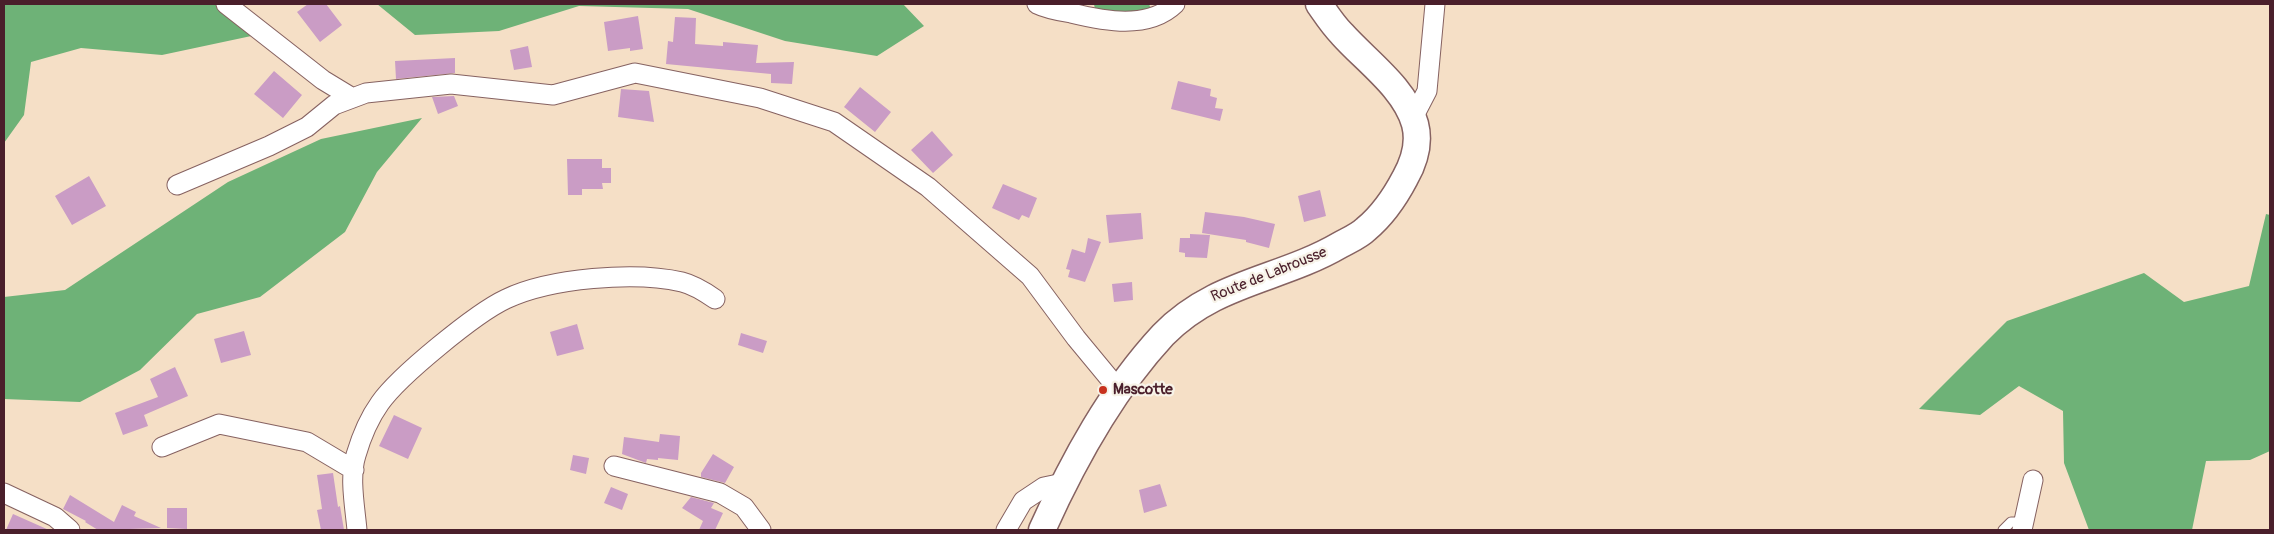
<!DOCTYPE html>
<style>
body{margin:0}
#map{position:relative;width:2274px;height:534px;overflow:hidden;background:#f5dfc6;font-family:Pangolin,sans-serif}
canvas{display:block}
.frame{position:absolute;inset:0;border:5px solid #4a1f2b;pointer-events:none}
</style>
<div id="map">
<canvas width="2274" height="534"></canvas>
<div class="frame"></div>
</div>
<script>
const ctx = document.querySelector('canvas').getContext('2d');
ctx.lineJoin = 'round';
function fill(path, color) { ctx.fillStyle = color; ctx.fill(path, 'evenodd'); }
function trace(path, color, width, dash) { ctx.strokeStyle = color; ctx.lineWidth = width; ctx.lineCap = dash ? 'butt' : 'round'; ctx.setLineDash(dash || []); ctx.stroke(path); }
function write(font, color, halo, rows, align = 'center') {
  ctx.font = font + ' Pangolin,sans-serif'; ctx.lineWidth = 4.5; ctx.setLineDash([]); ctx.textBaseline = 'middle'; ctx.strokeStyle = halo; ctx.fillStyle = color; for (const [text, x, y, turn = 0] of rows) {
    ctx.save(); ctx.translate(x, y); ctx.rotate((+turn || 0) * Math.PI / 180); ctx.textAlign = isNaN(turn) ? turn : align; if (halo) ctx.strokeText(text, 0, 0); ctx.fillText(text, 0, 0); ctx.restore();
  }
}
fill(new Path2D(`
 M 4,4 L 221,4 L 256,35 L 162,55 L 81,48 L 31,62 L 24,115 L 4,143 Z
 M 377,4 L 903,4 L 924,26 L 877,56 L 785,41 L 688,9 L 579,6 L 499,31 L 415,35 Z
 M 1094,4 L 1149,4 L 1153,14 L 1096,15 Z
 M 422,118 L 377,172 L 345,232 L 260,297 L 197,314 L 140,370 L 80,402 L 4,399 L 4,297 L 65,290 L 228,182 L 321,139 Z
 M 2266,214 L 2270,215 L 2270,451 L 2250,460 L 2206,461 L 2192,530 L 2089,530 L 2064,463 L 2063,411 L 2019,386 L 1980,415 L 1919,409 L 2007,321 L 2144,273 L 2184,302 L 2249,286 Z`), '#6eb277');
fill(new Path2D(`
 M 308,4 L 326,4 L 342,25 L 320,42 L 297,12 Z
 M 638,16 L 643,49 L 630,51 L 630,48 L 608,51 L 604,22 Z
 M 675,17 L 696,18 L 695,44 L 723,46 L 723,42 L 758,45 L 756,63 L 794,62 L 792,84 L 771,83 L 771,74 L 666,64 L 668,41 L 673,42 Z
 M 528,46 L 532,67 L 514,70 L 510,50 Z
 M 455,58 L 455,73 L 396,79 L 395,61 Z
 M 274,71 L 302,95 L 283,118 L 254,94 Z
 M 1178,81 L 1211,89 L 1210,96 L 1217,98 L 1215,108 L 1223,109 L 1220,121 L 1171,109 Z
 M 860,87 L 891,112 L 875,132 L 844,107 Z
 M 621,89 L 649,91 L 654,122 L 618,117 Z
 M 454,96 L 458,106 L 438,114 L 432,97 Z
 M 932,131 L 953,155 L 933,173 L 911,150 Z
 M 567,159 L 602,159 L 602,168 L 611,168 L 611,183 L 602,183 L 603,189 L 582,189 L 582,195 L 568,195 Z
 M 89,176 L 106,206 L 72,225 L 55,196 Z
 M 1003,184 L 1037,198 L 1029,218 L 1022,215 L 1019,220 L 992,208 Z
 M 1320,190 L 1326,216 L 1304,222 L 1298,196 Z
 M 1205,212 L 1244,217 L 1275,224 L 1269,248 L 1246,242 L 1246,240 L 1202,233 Z
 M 1141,213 L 1143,239 L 1109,243 L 1106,215 Z
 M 1190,234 L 1210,235 L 1207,258 L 1185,257 L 1185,253 L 1179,252 L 1180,238 L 1190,238 Z
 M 1088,238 L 1101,242 L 1085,282 L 1068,277 L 1070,270 L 1066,269 L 1072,249 L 1085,253 Z
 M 1132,282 L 1133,300 L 1114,302 L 1112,284 Z
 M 577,324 L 584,349 L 557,356 L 550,332 Z
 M 244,331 L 251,355 L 221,363 L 214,339 Z
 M 741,333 L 767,341 L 763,353 L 738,345 Z
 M 175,367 L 188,396 L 144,415 L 148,426 L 123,435 L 115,413 L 158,397 L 150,379 Z
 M 394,415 L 422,428 L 408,459 L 379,446 Z
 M 660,434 L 680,436 L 678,460 L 658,458 L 658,460 L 647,459 L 646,463 L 622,454 L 624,437 L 659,442 Z
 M 713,454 L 734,467 L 725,483 L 701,477 L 701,473 Z
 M 573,455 L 589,458 L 586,474 L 570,470 Z
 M 333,473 L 338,507 L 340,506 L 344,530 L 321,530 L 317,510 L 322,509 L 317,475 Z
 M 1160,484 L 1167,506 L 1144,513 L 1139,490 Z
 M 611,487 L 628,494 L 622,510 L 604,503 Z
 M 70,495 L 114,522 L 122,505 L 136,512 L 134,516 L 161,528 L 98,530 L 85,522 L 86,521 L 63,509 Z
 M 691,497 L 714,503 L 711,508 L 723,513 L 715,530 L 699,530 L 703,521 L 682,508 Z
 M 167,508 L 187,508 L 187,529 L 167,528 Z
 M 13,514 L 49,530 L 6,530 Z`), '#ca9cc5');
const lane = new Path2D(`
 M 2003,530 L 2011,522 L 2024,522`);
const street = new Path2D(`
 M 226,4 L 323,80 L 351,97
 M 1037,4 C 1047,9 1059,11 1071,13 C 1104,21 1148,30 1175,4
 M 1413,118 L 1427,91 L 1435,4
 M 177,185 L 269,146 L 307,127 L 334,105 L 366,93 L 451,84 L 553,95 L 635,73 L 760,98 L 834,122 L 928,187 L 1030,276 L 1076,338 L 1119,390
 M 162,447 L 219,424 L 307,442 L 354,470
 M 614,466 L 720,493 L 744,507 L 761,530
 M 4,493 L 55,517 L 70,530
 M 357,530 C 355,507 349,477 356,455 C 361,438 370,417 380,403 C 399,376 476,313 506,299 C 550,278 635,271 682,282 C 694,285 705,292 715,299
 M 1006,530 L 1023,501 L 1044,487 L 1063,483
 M 2022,530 L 2033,480`);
const secondary = new Path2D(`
 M 1042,530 C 1073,461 1111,391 1163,335 C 1214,282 1280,280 1340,245 C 1349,240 1359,236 1366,229 C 1383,215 1395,197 1405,178 C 1414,162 1420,143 1415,124 C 1405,88 1366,61 1342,34 C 1333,25 1326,14 1319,4`);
trace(lane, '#866261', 11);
trace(street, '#866261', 21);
trace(secondary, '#866261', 29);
trace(lane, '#fff', 9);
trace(street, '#fff', 19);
trace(secondary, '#fff', 26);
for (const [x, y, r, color] of [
 [1103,390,5,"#c8321e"]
]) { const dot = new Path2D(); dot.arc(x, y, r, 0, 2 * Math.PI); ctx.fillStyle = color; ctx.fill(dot); trace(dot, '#f7f3e8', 2); }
write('15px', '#4a1f2b', '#f7f3e8', [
 ["Route de Labrousse",1269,275,-22]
]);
write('bold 15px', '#4a1f2b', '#f7f3e8', [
 ["Mascotte",1113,390]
], 'left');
</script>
